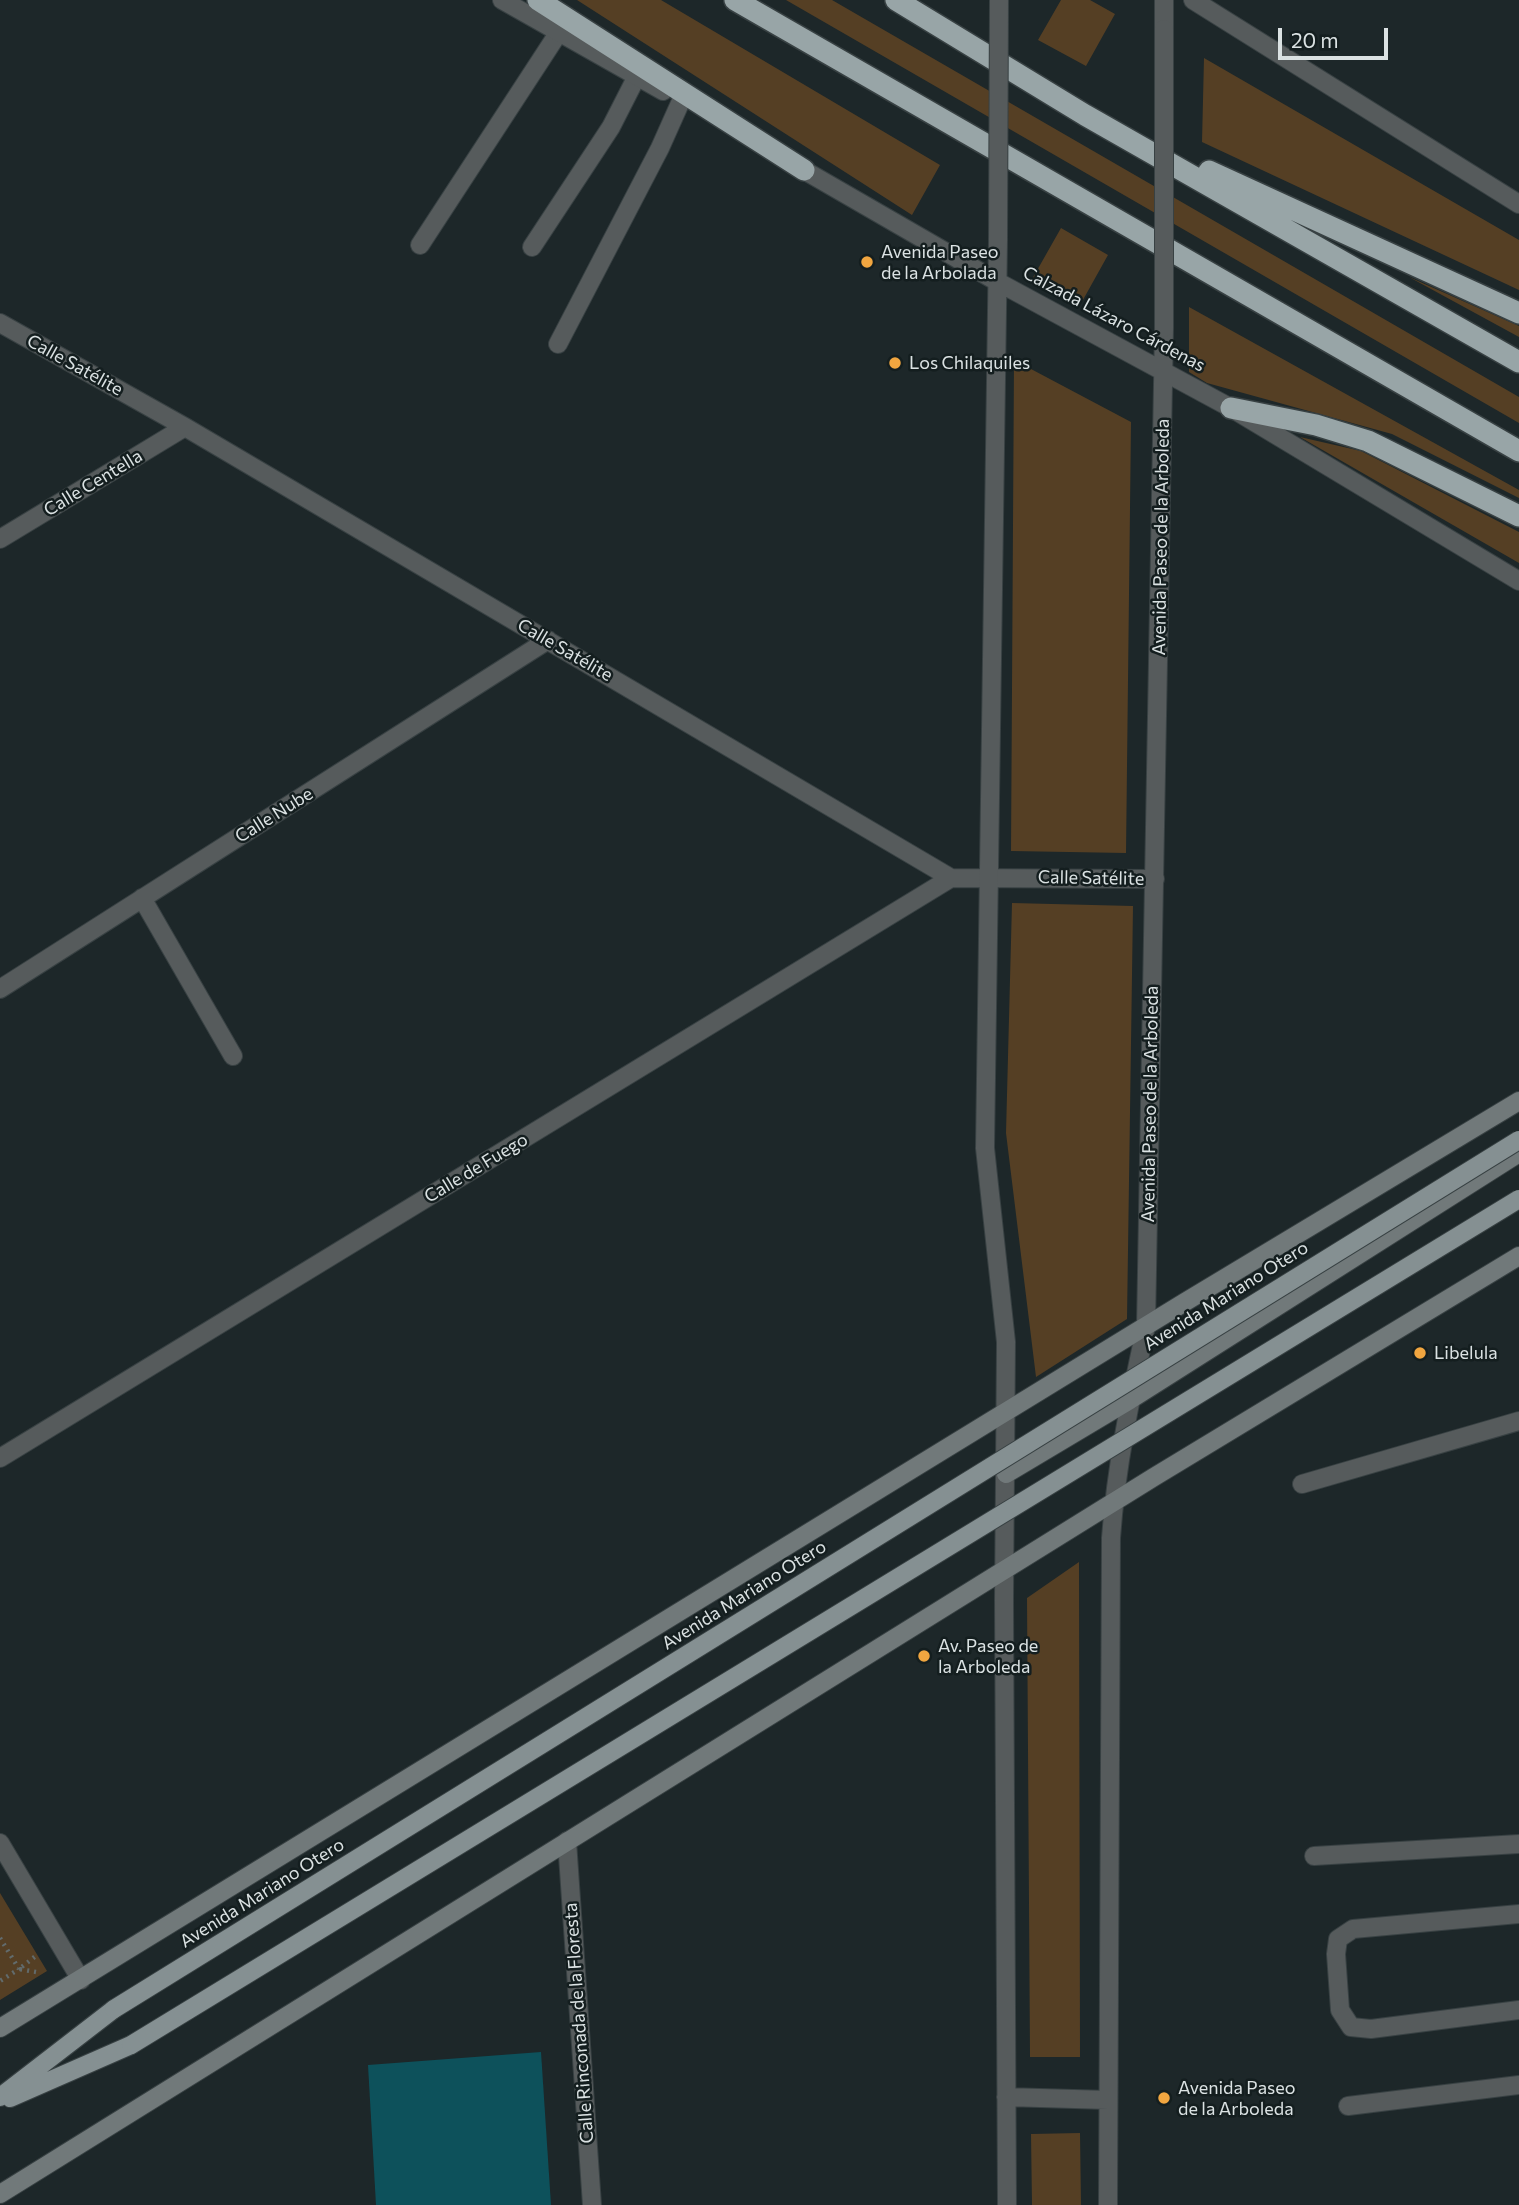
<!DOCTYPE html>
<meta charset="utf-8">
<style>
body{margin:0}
#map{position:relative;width:1519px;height:2205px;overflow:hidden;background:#1d2729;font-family:Commissioner,sans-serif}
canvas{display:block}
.scale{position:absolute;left:1278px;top:28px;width:110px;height:32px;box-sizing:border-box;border:4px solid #dbe2e3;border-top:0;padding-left:9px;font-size:21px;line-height:24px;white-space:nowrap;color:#dbe2e3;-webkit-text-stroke:5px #141e1f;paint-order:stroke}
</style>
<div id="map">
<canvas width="1519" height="2205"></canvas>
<div class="scale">20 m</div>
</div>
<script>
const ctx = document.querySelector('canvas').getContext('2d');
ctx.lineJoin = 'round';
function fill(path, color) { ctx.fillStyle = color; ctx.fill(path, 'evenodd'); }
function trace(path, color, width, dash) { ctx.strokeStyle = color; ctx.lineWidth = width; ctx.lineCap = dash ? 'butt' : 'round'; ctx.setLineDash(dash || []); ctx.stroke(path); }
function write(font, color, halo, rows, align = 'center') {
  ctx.font = font + ' Commissioner,sans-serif'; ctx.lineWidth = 5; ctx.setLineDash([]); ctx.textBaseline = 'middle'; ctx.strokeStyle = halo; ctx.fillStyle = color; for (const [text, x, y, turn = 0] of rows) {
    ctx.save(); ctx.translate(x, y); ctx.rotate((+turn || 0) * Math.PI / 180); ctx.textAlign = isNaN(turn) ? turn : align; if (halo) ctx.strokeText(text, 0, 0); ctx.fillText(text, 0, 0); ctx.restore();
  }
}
fill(new Path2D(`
 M 577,0 L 661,0 L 940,165 L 912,215 Z
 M 786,0 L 832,0 L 1519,397 L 1519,423 Z
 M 1061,0 L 1090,0 L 1115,14 L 1086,66 L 1038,40 Z
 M 1204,58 L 1519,240 L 1519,290 L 1202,142 Z
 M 1061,228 L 1108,255 L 1079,307 L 1031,281 Z
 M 1409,277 L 1519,326 L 1519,337 Z
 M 1189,307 L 1519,490 L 1519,498 L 1392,434 L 1207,383 L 1189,372 Z
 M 1014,360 L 1131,422 L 1126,853 L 1011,851 Z
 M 1300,437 L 1361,451 L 1519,532 L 1519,563 Z
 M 1012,903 L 1133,906 L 1127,1319 L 1036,1377 L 1006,1133 Z
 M 1079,1562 L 1080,2057 L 1030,2057 L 1027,1598 Z
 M 0,1893 L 47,1971 L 0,2000 Z
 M 1080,2133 L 1081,2205 L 1032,2205 L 1031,2134 Z`), '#553f24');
fill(new Path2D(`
 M 541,2052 L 551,2205 L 376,2205 L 368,2065 Z`), '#0d515b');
const service = new Path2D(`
 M 420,245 L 559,32
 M 532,247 L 611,127 L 637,76
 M 558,344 L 660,148 L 681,101
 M 1302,1484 L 1519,1421
 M 1314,1856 L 1519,1844
 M 1519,1914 L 1353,1929 L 1338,1939 L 1336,1954 L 1340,2010 L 1351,2027 L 1371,2029 L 1519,2010
 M 1348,2106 L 1519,2085`);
const minor = new Path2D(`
 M 0,323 L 185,427 L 951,878 L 1155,879
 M 0,539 L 185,427
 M 142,898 L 233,1056
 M 0,989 L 548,640
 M 0,1458 L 951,878
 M 567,1841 L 592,2205
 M 0,1843 L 81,1980`);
const tertiary = new Path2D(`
 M 502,0 L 663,91
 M 1193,0 L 1519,204
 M 1164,29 L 1164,0
 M 795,165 L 996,281 L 1231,408 L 1519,581
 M 998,240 L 985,1148 L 1006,1342 L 1004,1600 L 1007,2205
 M 1006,2097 L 1108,2100
 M 1108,2205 L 1111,1538 C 1116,1466 1131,1396 1146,1326 L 1164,328`);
const secondary = new Path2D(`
 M 1006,1474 L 1130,1400 L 1519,1153
 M 0,2028 L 1185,1302 L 1519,1101
 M 0,2194 L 1154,1477 L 1519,1256`);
const primary = new Path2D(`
 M 0,2097 L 114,2009
 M 10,2098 L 131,2045`);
const motorway = new Path2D(`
 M 538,0 L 804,170
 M 735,0 L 1519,451
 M 896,0 L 1085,115 L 1519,362
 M 1209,171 L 1519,313
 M 1231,408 L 1316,425 L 1368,441 L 1519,516`);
trace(service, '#384143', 20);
trace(minor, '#384143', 20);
trace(tertiary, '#384143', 20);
trace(secondary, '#384143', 20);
trace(primary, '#384143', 20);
trace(motorway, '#384143', 24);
trace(new Path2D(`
 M 0,1938 L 19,1969 L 0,1981
 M 36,1972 L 19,1969 L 37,1955`), '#626b6c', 4.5, [2, 5]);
trace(service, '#565b5c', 18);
trace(minor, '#565b5c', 18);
trace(tertiary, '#565b5c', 18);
trace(secondary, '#71797a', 18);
trace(primary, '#859092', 18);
trace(motorway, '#98a5a7', 21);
const tertiaryBridge = new Path2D(`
 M 1164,29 L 1164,328
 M 998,240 L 999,0`);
const primaryBridge = new Path2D(`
 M 114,2009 L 1519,1140
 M 131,2045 L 1519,1199`);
trace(tertiaryBridge, '#384143', 20, []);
trace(primaryBridge, '#384143', 20, []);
trace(tertiaryBridge, '#565b5c', 18);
trace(primaryBridge, '#859092', 18);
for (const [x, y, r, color] of [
 [867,262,7,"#f1a640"],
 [895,363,7,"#f1a640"],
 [1420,1353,7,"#f1a640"],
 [924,1656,7,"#f1a640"],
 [1164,2098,7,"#f1a640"]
]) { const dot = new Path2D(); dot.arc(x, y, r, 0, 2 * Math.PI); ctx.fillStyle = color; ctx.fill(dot); trace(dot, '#141e1f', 2.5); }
write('18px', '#dbe2e3', '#141e1f', [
 ["Avenida Paseo",881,252],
 ["de la Arbolada",881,273],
 ["Los Chilaquiles",909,363],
 ["Libelula",1434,1353],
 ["Av. Paseo de",938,1646],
 ["la Arboleda",938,1667],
 ["Avenida Paseo",1178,2088],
 ["de la Arboleda",1178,2109]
], 'left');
write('18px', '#dbe2e3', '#141e1f', [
 ["Calzada Lázaro Cárdenas",1114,319,28],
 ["Calle Satélite",75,365,29],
 ["Calle Centella",93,483,-31],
 ["Avenida Paseo de la Arboleda",1161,537,-89],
 ["Calle Satélite",565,650,30],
 ["Calle Nube",274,815,-32],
 ["Calle Satélite",1091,878,1],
 ["Avenida Paseo de la Arboleda",1150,1104,-89],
 ["Calle de Fuego",476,1168,-31],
 ["Avenida Mariano Otero",1226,1296,-32],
 ["Avenida Mariano Otero",744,1595,-32],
 ["Avenida Mariano Otero",262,1893,-32],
 ["Calle Rinconada de la Floresta",579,2023,-94]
]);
</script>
